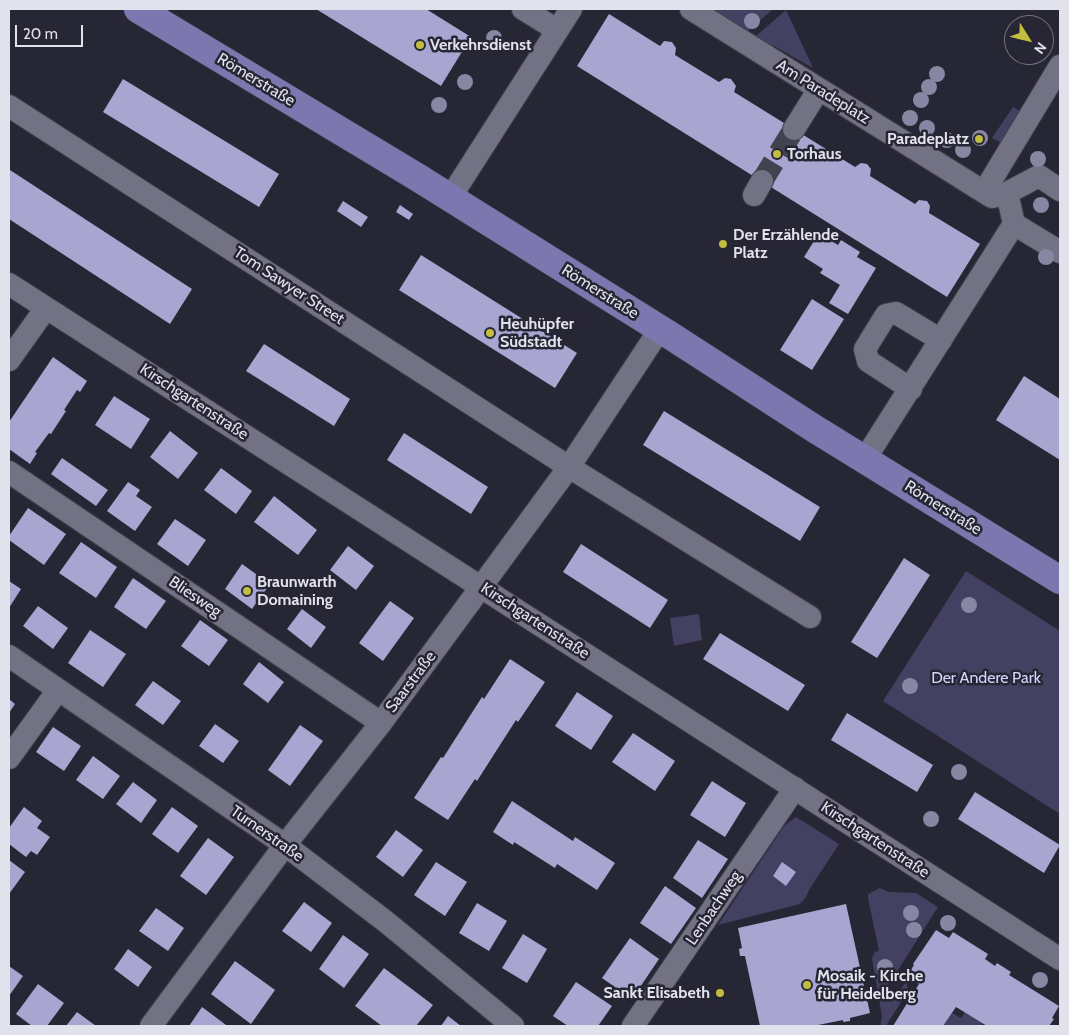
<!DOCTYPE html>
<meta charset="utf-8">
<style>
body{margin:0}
#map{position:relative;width:1069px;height:1035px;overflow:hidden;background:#272635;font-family:Cabin,sans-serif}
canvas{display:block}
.frame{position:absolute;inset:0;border:10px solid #e2e2ec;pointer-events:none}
.north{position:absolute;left:1004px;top:15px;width:50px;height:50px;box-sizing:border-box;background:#272635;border:1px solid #72717e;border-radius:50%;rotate:126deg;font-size:14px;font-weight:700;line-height:20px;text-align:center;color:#e2e2ec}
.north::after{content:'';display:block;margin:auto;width:18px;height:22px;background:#c2bd3f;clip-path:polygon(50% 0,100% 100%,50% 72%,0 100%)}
.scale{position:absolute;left:15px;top:25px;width:68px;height:22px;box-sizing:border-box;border:2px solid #e2e2ec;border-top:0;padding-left:6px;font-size:15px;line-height:18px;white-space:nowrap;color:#e2e2ec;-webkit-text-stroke:4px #272635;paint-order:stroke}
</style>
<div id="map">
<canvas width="1069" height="1035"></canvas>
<div class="frame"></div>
<div class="north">N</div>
<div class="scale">20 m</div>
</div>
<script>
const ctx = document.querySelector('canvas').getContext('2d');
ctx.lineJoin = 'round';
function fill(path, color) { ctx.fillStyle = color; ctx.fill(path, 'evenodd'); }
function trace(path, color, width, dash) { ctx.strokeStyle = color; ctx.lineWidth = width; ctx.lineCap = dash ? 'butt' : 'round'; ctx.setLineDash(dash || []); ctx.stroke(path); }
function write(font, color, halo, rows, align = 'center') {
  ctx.font = font + ' Cabin,sans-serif'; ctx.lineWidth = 5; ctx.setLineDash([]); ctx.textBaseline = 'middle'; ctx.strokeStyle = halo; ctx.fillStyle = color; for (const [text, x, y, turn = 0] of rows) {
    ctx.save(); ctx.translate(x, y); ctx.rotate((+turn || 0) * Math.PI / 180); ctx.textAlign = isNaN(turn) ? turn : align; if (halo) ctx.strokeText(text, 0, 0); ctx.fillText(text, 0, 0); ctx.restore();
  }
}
fill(new Path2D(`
 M 712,9 L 773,9 L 747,32 Z
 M 786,10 L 813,68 L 774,46 L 771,56 L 749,42 Z
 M 1013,107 L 1022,112 L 1002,143 L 992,138 Z
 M 966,571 L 1060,631 L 1060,814 L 883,701 Z
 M 699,614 L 702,640 L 674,646 L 670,618 Z
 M 796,817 L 839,844 L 809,890 L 806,897 L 800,904 L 718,925 L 784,826 Z
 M 880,888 L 889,892 L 916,893 L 938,907 L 888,986 L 898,993 L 905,983 L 907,984 L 908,991 L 886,1026 L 880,1026 L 882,1017 L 872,958 L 875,952 L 879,951 L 868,898 L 868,894 Z
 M 965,1012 L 982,1023 L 981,1026 L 943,1026 L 952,1013 L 961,1018 Z`), '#434062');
fill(new Path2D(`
 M 316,9 L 426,9 L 471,37 L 441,86 Z
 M 609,14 L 660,46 L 664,41 L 672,42 L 676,48 L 675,55 L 719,82 L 725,78 L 731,79 L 736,86 L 734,92 L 855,167 L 861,163 L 867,164 L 871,169 L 870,176 L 915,204 L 919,200 L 927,201 L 930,206 L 929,213 L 980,244 L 947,297 L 577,66 Z
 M 123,79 L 279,174 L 259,207 L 103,112 Z
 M 10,170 L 192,289 L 170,324 L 9,219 L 9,172 Z
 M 343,201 L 368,217 L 361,227 L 337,211 Z
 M 400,205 L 413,214 L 409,220 L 396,212 Z
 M 819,233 L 838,245 L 841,240 L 860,252 L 857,257 L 876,268 L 848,314 L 829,303 L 840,285 L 820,273 L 823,269 L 804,257 Z
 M 421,255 L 577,353 L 555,388 L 399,290 Z
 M 812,299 L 844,319 L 812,370 L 780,350 Z
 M 264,344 L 350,399 L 334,426 L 246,371 Z
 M 53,357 L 87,381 L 80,392 L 77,390 L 64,410 L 66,411 L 51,434 L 49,433 L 35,452 L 37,453 L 30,464 L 9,449 L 9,422 Z
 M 1024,376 L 1060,399 L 1060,460 L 996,420 Z
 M 114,396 L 150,419 L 131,449 L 95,425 Z
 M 664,411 L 820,507 L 800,541 L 643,445 Z
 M 170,431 L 198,453 L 178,479 L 150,457 Z
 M 404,433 L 488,487 L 471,514 L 387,460 Z
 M 62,458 L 108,490 L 96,506 L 51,474 Z
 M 221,468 L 252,491 L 236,514 L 204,490 Z
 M 128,482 L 140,490 L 136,496 L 152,507 L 135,531 L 107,511 Z
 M 274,496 L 317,530 L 298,555 L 254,522 Z
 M 28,508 L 66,534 L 44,565 L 9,540 L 9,536 Z
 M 175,519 L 206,540 L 188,566 L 157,544 Z
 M 81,542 L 117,567 L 96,598 L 59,573 Z
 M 581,544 L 668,600 L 650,628 L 563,572 Z
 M 348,546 L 374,566 L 356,590 L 330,570 Z
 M 904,558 L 930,575 L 877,658 L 851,642 Z
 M 242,564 L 270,584 L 252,609 L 225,589 Z
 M 133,578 L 166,601 L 146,629 L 114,607 Z
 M 9,581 L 21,589 L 9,608 Z
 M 390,601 L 414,618 L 383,661 L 359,643 Z
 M 38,606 L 68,628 L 53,649 L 23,626 Z
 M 302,609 L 326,627 L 311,648 L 287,629 Z
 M 200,620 L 228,640 L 209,666 L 181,646 Z
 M 90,630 L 126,654 L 103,687 L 68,663 Z
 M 720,633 L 805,685 L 788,711 L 703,659 Z
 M 510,659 L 545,682 L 518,722 L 516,720 L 477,781 L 475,779 L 448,820 L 414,798 L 441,757 L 443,758 L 482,697 L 484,699 Z
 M 259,662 L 284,682 L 268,703 L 243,684 Z
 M 153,681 L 181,701 L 163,725 L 135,705 Z
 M 577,692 L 613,716 L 591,750 L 555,726 Z
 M 9,699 L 15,704 L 9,713 Z
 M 847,713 L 933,765 L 917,792 L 831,740 Z
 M 215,724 L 239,741 L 223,763 L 199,746 Z
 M 300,725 L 323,741 L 290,786 L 268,770 Z
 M 53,727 L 81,746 L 64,771 L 36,752 Z
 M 633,733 L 675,761 L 655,791 L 612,762 Z
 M 93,756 L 120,776 L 103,799 L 76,780 Z
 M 712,781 L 746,803 L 725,837 L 690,815 Z
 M 133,782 L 157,800 L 141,823 L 116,804 Z
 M 975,792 L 1060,845 L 1044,873 L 958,819 Z
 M 512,801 L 573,841 L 575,837 L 615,863 L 597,890 L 557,864 L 555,868 L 514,842 L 513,845 L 493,832 Z
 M 24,807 L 42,821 L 37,828 L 50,837 L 37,855 L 31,851 L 26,857 L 9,844 L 9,828 Z
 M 172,807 L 198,826 L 178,853 L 152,834 Z
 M 396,830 L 423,850 L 403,877 L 376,857 Z
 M 208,838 L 234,857 L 206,895 L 180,876 Z
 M 698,840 L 728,859 L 702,898 L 673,878 Z
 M 9,860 L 25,872 L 9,894 Z
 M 436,862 L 467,882 L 445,916 L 414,895 Z
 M 782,862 L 796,872 L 786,886 L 773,876 Z
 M 665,886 L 696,908 L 671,944 L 640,923 Z
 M 304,902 L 332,923 L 311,952 L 282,931 Z
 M 477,903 L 507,921 L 489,951 L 459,933 Z
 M 846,904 L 870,1013 L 850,1018 L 850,1021 L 843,1022 L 843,1020 L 813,1026 L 760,1026 L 745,956 L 740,956 L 739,949 L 742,948 L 738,928 Z
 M 156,908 L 184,928 L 168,951 L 139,931 Z
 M 936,930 L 949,938 L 953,932 L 988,954 L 985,959 L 995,966 L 997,963 L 1011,972 L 1009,975 L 1059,1006 L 1052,1018 L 1054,1019 L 1049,1026 L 987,1026 L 956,1007 L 943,1026 L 893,1026 L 919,984 L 907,976 L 914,965 L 913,964 Z
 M 523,934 L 547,949 L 527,983 L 502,968 Z
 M 343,935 L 369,954 L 344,988 L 319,969 Z
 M 630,938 L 659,959 L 632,999 L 602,978 Z
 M 128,949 L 152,967 L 138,987 L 114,969 Z
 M 235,961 L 275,990 L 251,1024 L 211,994 Z
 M 9,966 L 23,976 L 9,996 Z
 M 384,968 L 433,1005 L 416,1026 L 382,1026 L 355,1006 Z
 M 576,982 L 612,1006 L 598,1026 L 568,1026 L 553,1016 Z
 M 38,984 L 64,1003 L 47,1026 L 32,1026 L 16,1014 Z
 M 202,1007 L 226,1025 L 225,1026 L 189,1026 Z
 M 77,1012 L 96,1026 L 66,1026 Z
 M 448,1016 L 461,1026 L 441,1026 Z`), '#a8a6d1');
trace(new Path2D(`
 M 762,181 L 794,129`), '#434250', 22, [22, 11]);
const minor = new Path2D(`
 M 523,9 L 557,30
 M 691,9 L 992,197 L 1007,193
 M 9,106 L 569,467 L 810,617
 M 794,129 L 819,89
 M 1060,190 L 1039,176 L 1007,193 L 1014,224 L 1060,252
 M 984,192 L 1060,66
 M 754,195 L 762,181
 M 450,198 L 571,9
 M 9,284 L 1060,959
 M 9,360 L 46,308
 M 911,389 L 868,361 L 865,349 L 886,315 L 896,313 L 941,340
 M 865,459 L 1014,224
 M 9,472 L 381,723
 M 9,656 L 285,845 L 385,921 L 513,1026
 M 9,758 L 58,690
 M 151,1026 L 285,845 L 381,723 L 481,587 L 569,467 L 660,329
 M 633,1026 L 795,788`);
const major = new Path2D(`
 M 138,9 L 417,177 L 668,334 L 815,429 L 1060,580`);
trace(minor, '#42424e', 24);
trace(major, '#42424e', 29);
trace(minor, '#737284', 22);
trace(major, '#7d77b0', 28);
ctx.fillStyle = '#8786a3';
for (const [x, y] of [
 [752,21],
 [494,38],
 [937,74],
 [465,82],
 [929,87],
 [921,100],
 [439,105],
 [910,118],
 [927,128],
 [980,138],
 [947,140],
 [963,150],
 [1038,159],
 [1041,205],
 [1046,257],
 [969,605],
 [910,686],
 [959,772],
 [931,819],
 [911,913],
 [948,923],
 [914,930],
 [885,967],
 [1040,980]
]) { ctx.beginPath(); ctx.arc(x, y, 8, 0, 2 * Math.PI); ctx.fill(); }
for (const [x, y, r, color] of [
 [420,45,5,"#c2bd3f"],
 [979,139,5,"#c2bd3f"],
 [777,154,5,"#c2bd3f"],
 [723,244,5,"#c2bd3f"],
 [490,333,5,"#c2bd3f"],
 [247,591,5,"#c2bd3f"],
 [807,985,5,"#c2bd3f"],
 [720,993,5,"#c2bd3f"]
]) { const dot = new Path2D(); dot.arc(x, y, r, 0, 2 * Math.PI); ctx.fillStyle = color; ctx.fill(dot); trace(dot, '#272635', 2); }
write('bold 16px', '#e2e2ec', '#272635', [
 ["Verkehrsdienst",430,45],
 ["Paradeplatz",969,139,"right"],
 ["Torhaus",787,154],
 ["Der Erzählende",733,235],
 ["Platz",733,253],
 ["Heuhüpfer",500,324],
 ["Südstadt",500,342],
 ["Braunwarth",257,582],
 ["Domaining",257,600],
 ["Mosaik - Kirche",817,976],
 ["für Heidelberg",817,994],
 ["Sankt Elisabeth",710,993,"right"]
], 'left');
write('16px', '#e2e2ec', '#272635', [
 ["Römerstraße",256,80,31],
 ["Am Paradeplatz",823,92,32],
 ["Tom Sawyer Street",289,286,33],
 ["Römerstraße",600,292,32],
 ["Kirschgartenstraße",194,402,33],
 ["Römerstraße",943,508,32],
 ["Bliesweg",195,597,34],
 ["Kirschgartenstraße",535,621,33],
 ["Saarstraße",411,682,-53],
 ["Turnerstraße",267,834,35],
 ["Kirschgartenstraße",875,840,33],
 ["Lenbachweg",714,908,-56]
]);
write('16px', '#d6d4fd', '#272635', [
 ["Der Andere Park",986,678]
]);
</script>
